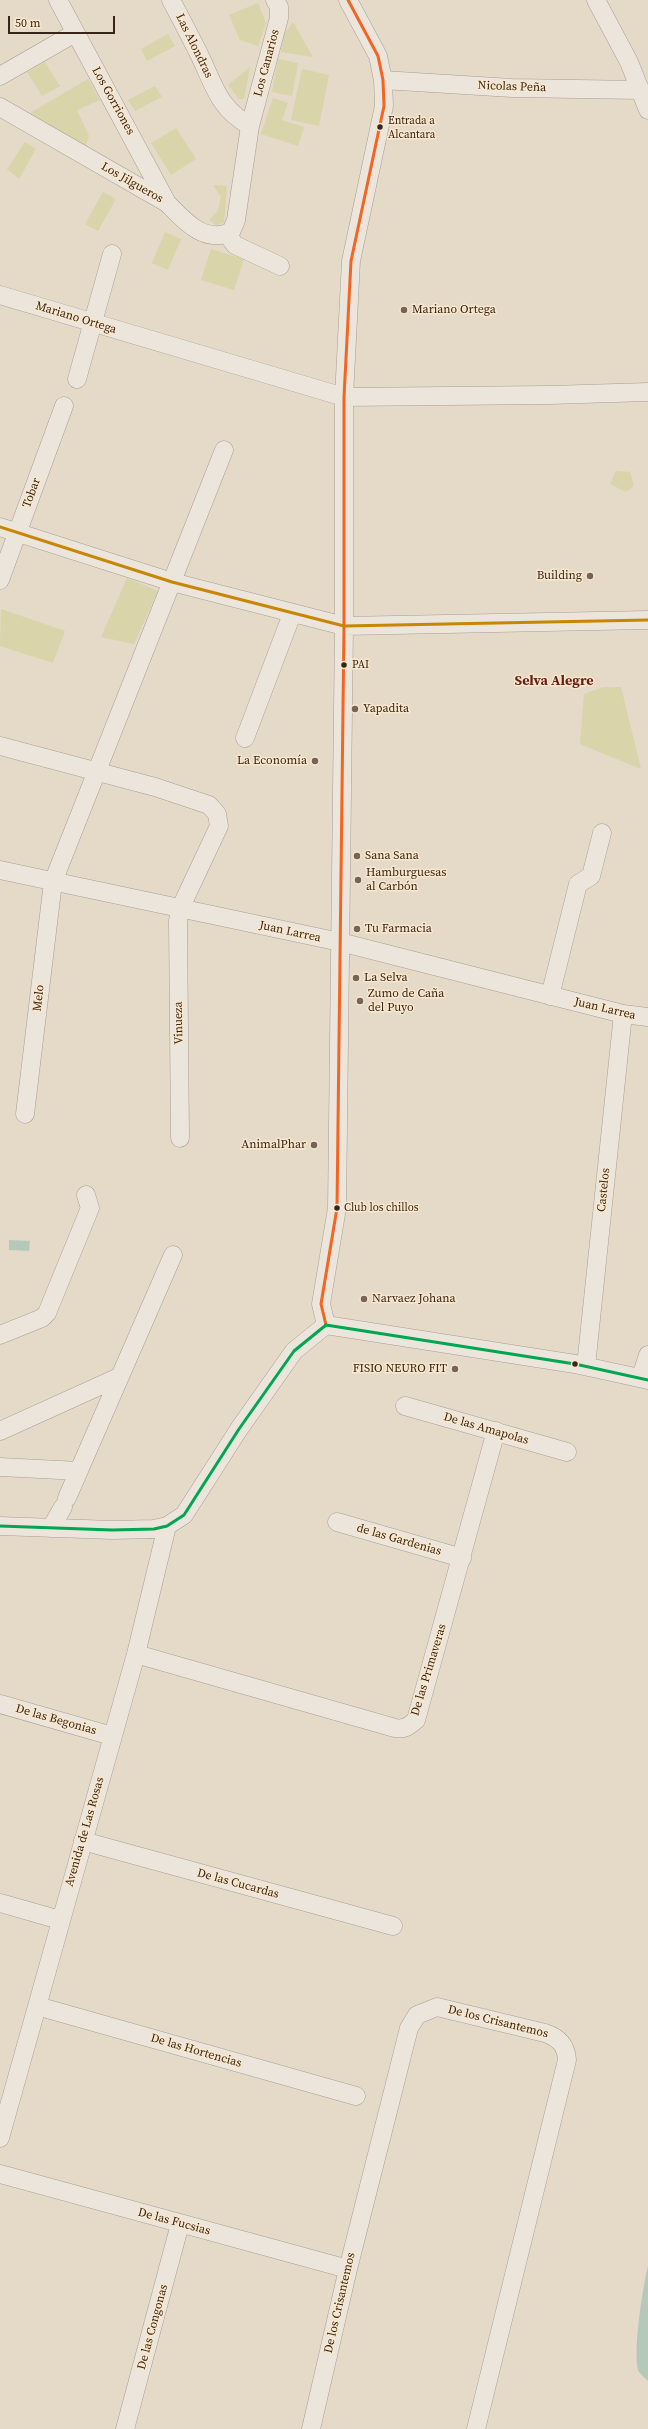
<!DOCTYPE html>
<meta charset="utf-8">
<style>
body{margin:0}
#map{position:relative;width:648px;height:2429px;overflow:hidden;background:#e5d9c8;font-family:"Source Serif 4",serif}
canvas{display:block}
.scale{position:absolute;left:8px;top:16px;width:107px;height:18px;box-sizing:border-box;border:2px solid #38251a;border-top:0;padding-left:5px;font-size:12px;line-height:14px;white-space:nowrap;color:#38251a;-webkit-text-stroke:3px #f9e7cc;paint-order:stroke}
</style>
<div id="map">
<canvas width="648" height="2429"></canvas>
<div class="scale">50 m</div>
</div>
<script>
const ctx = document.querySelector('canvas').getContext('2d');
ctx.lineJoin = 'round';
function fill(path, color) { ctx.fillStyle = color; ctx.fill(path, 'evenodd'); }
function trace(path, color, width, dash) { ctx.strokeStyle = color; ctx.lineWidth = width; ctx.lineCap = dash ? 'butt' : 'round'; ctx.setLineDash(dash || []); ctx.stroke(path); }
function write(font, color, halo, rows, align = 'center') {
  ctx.font = font + ' "Source Serif 4",serif'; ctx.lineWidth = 3; ctx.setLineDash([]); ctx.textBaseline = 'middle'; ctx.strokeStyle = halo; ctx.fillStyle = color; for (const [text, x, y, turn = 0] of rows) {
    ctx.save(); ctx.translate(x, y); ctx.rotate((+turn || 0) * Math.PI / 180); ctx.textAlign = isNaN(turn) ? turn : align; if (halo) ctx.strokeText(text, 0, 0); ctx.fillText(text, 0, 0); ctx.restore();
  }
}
fill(new Path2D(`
 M 258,3 L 266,23 L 258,46 L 240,40 L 229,15 Z
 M 293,22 L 313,57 L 281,52 L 283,36 Z
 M 168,34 L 175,46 L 147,61 L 141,49 Z
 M 278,59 L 298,63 L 292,96 L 272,92 Z
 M 45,62 L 60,86 L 42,96 L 27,72 Z
 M 250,67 L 244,99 L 239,99 L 228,85 Z
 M 302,69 L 329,75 L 319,126 L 291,120 Z
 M 88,79 L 100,100 L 77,110 L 89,136 L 85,147 L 30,113 Z
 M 155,86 L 162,97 L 135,111 L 128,100 Z
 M 273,98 L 288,103 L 282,120 L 304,127 L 298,146 L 261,134 Z
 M 176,128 L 196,159 L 171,175 L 151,143 Z
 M 25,142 L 36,149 L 19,179 L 7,169 Z
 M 213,185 L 227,186 L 224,223 L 216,225 L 209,220 L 218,211 L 221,197 Z
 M 103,192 L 116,199 L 98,231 L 85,224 Z
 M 165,232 L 181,239 L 168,270 L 152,263 Z
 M 211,249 L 244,259 L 234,290 L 201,280 Z
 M 616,471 L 630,472 L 634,486 L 626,492 L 610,484 Z
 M 127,578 L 158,591 L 134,644 L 101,637 Z
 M 1,609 L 65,631 L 53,663 L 0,646 Z
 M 603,687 L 621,687 L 641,769 L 580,744 L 584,694 Z`), '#d9d4a9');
fill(new Path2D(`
 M 9,1240 L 30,1241 L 29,1251 L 9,1250 Z
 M 648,2266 L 648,2381 C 645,2378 641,2375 639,2372 C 632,2355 643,2286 648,2266 Z`), '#b5c9ba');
const minor = new Path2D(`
 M 58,0 L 167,203
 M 596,0 L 629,62 L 648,110
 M 0,76 L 75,33
 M 383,80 L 512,88 L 641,90
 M 0,107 L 167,203 C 184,220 203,244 231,232 L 236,220 L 250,126 C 217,107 214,84 198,52 C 189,34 180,17 171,0
 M 250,126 L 279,18 L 279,7 L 275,0
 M 227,234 L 235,245 L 280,266
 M 0,295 L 344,397 L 550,395 L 648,392
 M 77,379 L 112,254
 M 0,527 L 172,582 L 344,626 L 648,620
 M 0,580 L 64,406
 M 245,738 L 292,614
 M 0,746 L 155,787 L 209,805 L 217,814 L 219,826 L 180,909 L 178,921 L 180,1138
 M 0,870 L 340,942 L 623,1014 L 648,1017
 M 550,996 L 578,884 L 591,876 L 602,833
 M 25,1114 L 53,882 L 224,450
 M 326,1325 L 321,1304 L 337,1208 L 344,626 L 344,397 L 351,261 L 384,106 L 383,80 L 378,56 L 348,0
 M 0,1335 L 42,1318 L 47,1313 L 90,1208 L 86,1195
 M 586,1366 L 623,1014
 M 641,1377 L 648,1355
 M 405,1406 L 567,1452
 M 0,1431 L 117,1378
 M 0,1467 L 79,1471
 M 67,1498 L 173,1255
 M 337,1522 L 462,1558
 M 0,1526 L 112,1530 L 154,1529 L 167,1526 L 184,1515 L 239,1429 L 294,1351 L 326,1325 L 575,1364 L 648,1380
 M 51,1528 L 63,1507
 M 136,1654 L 395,1728 C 404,1730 409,1726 416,1720 L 496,1431
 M 0,1704 L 112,1736
 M 83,1841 L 393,1926
 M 0,1903 L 60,1920
 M 37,2006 L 356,2096
 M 0,2138 L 136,1654 L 167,1526
 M 0,2174 L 348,2269
 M 125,2429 L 180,2224
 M 311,2429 L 348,2269 L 409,2028 L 417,2015 L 437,2007 L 545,2033 C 559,2038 566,2045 567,2060 L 476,2429`);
trace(minor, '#aa9e92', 19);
trace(minor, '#ece5db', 18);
trace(new Path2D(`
 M 326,1325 L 321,1304 L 337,1208 L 344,626 L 344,397 L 351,261 L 384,106 L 383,80 L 378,56 L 348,0`), '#f26522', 3);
trace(new Path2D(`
 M 0,527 L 172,582 L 344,626 L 648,620`), '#c78606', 3);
trace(new Path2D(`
 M 0,1526 L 112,1530 L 154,1529 L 167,1526 L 184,1515 L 239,1429 L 294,1351 L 326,1325 L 575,1364 L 648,1380`), '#00a651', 3);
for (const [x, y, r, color] of [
 [380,127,3.5,"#38251a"],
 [404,310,4,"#756457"],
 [590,576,4,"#756457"],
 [344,665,3.5,"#38251a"],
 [355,709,4,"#756457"],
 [315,761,4,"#756457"],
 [357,856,4,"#756457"],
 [358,880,4,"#756457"],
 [357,929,4,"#756457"],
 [356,978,4,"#756457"],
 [360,1001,4,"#756457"],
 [314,1145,4,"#756457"],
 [337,1208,3.5,"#38251a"],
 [364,1299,4,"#756457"],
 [575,1364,3.5,"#38251a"],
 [455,1369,4,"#756457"]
]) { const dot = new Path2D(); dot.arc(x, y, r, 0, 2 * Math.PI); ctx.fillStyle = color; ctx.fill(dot); trace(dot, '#f9e7cc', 1.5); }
write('11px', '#38251a', '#f9e7cc', [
 ["Entrada a",388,121],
 ["Alcantara",388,135],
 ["PAI",352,665],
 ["Club los chillos",344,1208]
], 'left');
write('12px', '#38251a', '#f9e7cc', [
 ["Las Alondras",194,46,64],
 ["Los Canarios",267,63,-75],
 ["Nicolas Peña",512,87,2],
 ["Los Gorriones",113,101,61],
 ["Los Jilgueros",132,183,30],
 ["Mariano Ortega",76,318,17],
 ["Tobar",32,493,-70],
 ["Juan Larrea",290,932,12],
 ["Melo",39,998,-83],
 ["Juan Larrea",605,1009,13],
 ["Vinueza",179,1023,-91],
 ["Castelos",604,1190,-84],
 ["De las Amapolas",486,1429,16],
 ["de las Gardenias",399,1540,16],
 ["De las Primaveras",429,1670,-73],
 ["De las Begonias",56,1720,16],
 ["Avenida de Las Rosas",85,1832,-74],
 ["De las Cucardas",238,1884,15],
 ["De los Crisantemos",498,2022,14],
 ["De las Hortencias",196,2051,16],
 ["De las Fucsias",174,2222,15],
 ["De los Crisantemos",340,2303,-77],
 ["De las Congonas",153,2327,-75]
]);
write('12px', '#38251a', '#f9e7cc', [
 ["Mariano Ortega",412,310],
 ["Building",582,576,"right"],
 ["Yapadita",363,709],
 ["La Economía",307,761,"right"],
 ["Sana Sana",365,856],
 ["Hamburguesas",366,873],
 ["al Carbón",366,887],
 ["Tu Farmacia",365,929],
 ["La Selva",364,978],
 ["Zumo de Caña",368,994],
 ["del Puyo",368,1008],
 ["AnimalPhar",306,1145,"right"],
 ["Narvaez Johana",372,1299],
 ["FISIO NEURO FIT",447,1369,"right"]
], 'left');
write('bold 14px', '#691e15', '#f9e7cc', [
 ["Selva Alegre",554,681]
]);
</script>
